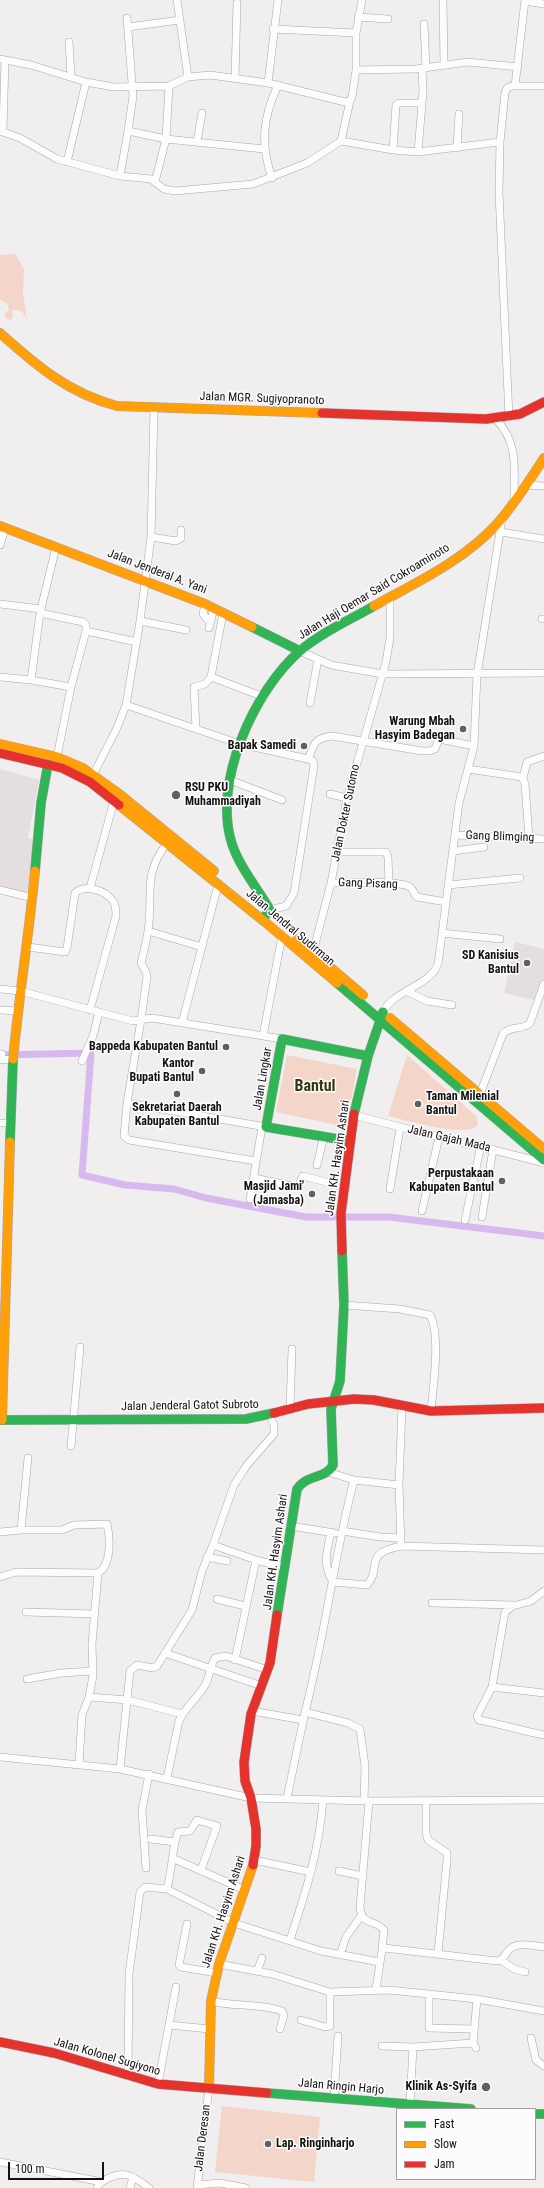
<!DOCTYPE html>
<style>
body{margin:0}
#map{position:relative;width:544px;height:2188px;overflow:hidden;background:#f0eeef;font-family:"Roboto Condensed",sans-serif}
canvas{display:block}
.legend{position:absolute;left:396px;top:2108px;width:140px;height:72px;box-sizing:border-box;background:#fefbfc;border:1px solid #a09e9e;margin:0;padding:5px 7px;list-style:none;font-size:12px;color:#131212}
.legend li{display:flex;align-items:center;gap:8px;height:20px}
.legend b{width:20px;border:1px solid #a09e9e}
.scale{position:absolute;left:8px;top:2162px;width:96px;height:18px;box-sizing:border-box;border:2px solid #131212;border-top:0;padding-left:5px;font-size:12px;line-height:14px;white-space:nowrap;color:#131212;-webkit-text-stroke:3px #fefbfc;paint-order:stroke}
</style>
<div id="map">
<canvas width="544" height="2188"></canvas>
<ul class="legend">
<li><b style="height:5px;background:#30b455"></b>Fast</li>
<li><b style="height:5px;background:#ff9f0a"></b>Slow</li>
<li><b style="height:5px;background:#e5322d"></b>Jam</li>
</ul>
<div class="scale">100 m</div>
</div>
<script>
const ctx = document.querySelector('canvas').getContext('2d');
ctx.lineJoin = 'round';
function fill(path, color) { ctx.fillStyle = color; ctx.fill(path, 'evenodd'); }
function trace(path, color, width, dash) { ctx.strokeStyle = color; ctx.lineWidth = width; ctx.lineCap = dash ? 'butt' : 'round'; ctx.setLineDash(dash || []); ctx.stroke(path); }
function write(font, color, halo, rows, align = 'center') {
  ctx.font = font + ' "Roboto Condensed",sans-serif'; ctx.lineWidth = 3; ctx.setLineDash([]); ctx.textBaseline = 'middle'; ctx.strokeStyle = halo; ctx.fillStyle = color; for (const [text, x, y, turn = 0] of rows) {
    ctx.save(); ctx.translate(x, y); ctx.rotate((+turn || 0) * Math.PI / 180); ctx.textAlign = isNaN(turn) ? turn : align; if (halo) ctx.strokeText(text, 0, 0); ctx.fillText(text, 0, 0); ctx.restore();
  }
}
fill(new Path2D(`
 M 0,769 L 39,780 L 28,838 L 36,840 L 27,893 L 0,888 Z
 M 515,942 L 544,949 L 544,978 L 538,1001 L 504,993 Z`), '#e5dee1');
fill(new Path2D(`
 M 15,254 L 24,269 L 23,292 L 27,320 C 23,312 22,309 12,310 L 13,317 L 10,320 L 5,317 L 5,313 L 9,310 L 7,303 L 0,300 L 0,255 Z
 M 287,1055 L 357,1069 L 346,1127 L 276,1112 Z
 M 407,1055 L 476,1116 L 478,1123 L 475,1128 C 454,1135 410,1121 388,1116 Z
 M 222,2106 L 320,2117 L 314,2182 L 215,2172 Z`), '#f4d5ca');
trace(new Path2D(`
 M 0,1055 L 91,1053 L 82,1175 L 125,1185 L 174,1189 L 206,1198 L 306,1217 L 389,1217 L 544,1236`), '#d7b9f0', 7);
const street = new Path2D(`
 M 177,0 L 188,77
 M 362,0 L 356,33 L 356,70 L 416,69 L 468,62 L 518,67
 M 443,0 L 444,64
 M 525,1 L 544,4
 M 358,17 L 388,19
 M 127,18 L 133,96 L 128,131 L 166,139 L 264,149
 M 424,24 L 426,68
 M 128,27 L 180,20
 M 273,29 L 356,33
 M 69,42 L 71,76
 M 0,59 L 31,65 L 86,82 L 114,87 L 169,86 L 188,77 L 210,75 L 268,83 L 345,102 L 350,101 L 352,97 L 356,70
 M 235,78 L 237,3
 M 268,83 L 278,0
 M 515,86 L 525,0
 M 0,131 L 20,138 L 57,159 L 120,176 L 151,179 L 164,189 L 175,191 L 253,184 L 307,163 L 341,141 L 393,150 L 418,152 L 500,142
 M 3,131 L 5,60
 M 341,141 L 350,101
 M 197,142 L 202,113
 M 457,148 L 459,114
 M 393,150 L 396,105 L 399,103 L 422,103
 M 418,152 L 423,91 L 422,69
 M 67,162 L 86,82
 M 120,176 L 128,131
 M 272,178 C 260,144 263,117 278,85
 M 155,182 L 166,139 L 169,86
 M 509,417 L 499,193 L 500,142 L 505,93 L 507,88 L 512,86 L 544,86
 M 496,419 C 519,444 514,468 514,500
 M 525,485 L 544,486
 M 501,532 L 544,539
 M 151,537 L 176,541 L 181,538 L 181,530
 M 0,545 L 5,528
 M 0,604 L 41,609
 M 205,604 L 203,614 L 207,619 L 211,620
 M 40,613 L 83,622 L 86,625 L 86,631 L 137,642
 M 542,619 L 544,619
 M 140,621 L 186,630
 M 209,628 L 214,608
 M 300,651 L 331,665 L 383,674 L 544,673
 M 0,677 L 31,680 L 71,687
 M 211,677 L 264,697
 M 31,680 L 40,613 L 56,547
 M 310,703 L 318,659
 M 126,705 L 240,744 L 308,759 C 315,743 313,739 332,736 L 422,751 L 429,751 L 435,749 L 439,739 L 474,746
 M 196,729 L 194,687 L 205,684 L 211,677 L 223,613
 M 57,757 L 71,687 L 86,631
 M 468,769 L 522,777 L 525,784 L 529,838
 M 93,775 L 117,728 L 126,705 L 140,621 L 151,537 L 154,408
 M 523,778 L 527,762 L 544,756
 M 230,780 L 282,800
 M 330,794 L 347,798
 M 455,835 L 544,839
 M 167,843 C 144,874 152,889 149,923 C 148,937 144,950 141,963 L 146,972 L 147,977 L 141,1020 L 127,1103 L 124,1136 L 129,1140 L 256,1161
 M 453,851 L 484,847
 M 337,852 L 386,852 L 388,857 L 389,884
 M 331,883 C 347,883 399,880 410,887 C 414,890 414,895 417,897 L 446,902
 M 448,885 L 520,878
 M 90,888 L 114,801
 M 0,890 L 33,898
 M 270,910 L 286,906 L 294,893 L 314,766 L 313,761 L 308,759
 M 148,931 L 202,947
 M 442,933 L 500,939
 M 28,947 L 65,952 L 67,948 L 75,893 C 85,884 105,890 113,901 C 116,905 116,911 116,916 L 90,1010
 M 313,952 L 331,883 L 347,798 L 386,662 L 390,638 L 390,597
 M 0,989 L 20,991 L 133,1021 L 152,1018 L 282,1039
 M 406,991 L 427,1001 L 452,1005
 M 0,1010 L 17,1011
 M 383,1012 C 394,990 430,986 438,964 L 459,803 L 474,746 L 477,675 L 502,519
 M 182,1023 L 218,885
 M 263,1036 L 282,936
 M 0,1054 L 2,1054
 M 0,1060 L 13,1059
 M 82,1061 L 93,1036 L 99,1012
 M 480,1094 L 503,1034 C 510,1025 522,1031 530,1023 L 544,984
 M 127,1103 L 266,1127
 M 354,1115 C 417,1132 481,1146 544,1163
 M 0,1123 L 10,1123
 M 317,1165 L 324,1136
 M 254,1178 L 298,1187 L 303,1176 L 330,1183
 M 390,1189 L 400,1128
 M 250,1199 L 262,1127
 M 422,1211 L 439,1137
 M 482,1217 L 493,1149
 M 465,1220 L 481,1145
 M 344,1305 L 400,1309 L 430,1315 C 441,1335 433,1388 431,1411
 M 290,1408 L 292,1349
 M 71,1446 L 80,1347
 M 328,1472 L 354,1480 L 399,1485 L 401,1546
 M 399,1485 L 402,1407
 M 290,1526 L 335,1533
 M 21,1530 L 28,1458
 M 342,1531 L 380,1537 L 400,1538
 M 0,1532 L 21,1530 L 62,1530 L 74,1525 L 107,1524 C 110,1537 112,1565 98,1573
 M 331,1532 C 327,1550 322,1565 333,1582 L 367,1585 C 383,1568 361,1554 401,1546 L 544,1550
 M 213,1545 L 256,1560
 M 207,1557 L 227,1561
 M 0,1577 L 16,1572 L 98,1573 L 92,1644 L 93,1676 L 89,1697 L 82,1715 L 79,1764
 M 544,1591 L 531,1601 L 513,1606 L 505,1612 L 492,1687 L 477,1716 L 479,1720 C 501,1724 522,1731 544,1735
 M 217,1599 L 245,1606
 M 432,1603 L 514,1605
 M 26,1612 L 95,1614
 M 165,1653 L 262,1686
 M 235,1660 L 256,1560 L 284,1567
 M 27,1679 L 61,1673 L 93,1671
 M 492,1687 L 544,1693
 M 89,1697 L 128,1700 L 182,1714
 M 252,1711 L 303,1720
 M 305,1712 C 325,1636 334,1557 354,1480
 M 0,1757 L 120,1769 L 251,1798 L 369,1801 L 544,1800
 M 120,1769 L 130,1671 L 137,1665 L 153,1668 L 157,1666 L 192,1610 L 202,1571 L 213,1545 L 234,1485 L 247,1465 L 274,1434 L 274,1425 L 270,1416
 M 167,1778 L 179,1721 C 185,1707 198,1698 205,1685 C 210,1677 210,1666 215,1658 L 226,1656 L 268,1670
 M 287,1798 L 305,1712 L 348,1723 L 360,1729 L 365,1766 L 364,1801
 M 369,1801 L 360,1907 C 362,1927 374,1918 384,1930 L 382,1949
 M 426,1801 L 426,1833 L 428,1840 L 447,1853 L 447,1860 L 438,1953
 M 151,1839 L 175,1842 C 172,1858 171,1873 167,1889
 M 175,1842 L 178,1832 L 190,1831 L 197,1820 L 217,1826 L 201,1870
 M 172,1858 L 245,1890
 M 254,1860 L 311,1872
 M 146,1868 L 142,1810 L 149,1774
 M 339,1871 L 363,1876
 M 187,1924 L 179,1965 L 181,1967 L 217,1973
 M 290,1940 C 306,1891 319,1852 323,1800
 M 340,1955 L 346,1937 L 361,1916
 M 501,1960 L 514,1969 L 525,1972
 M 219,1964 L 272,1974 L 330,1992 L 389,1990 L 477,1999 L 544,2011
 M 257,1971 L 262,1958
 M 376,1989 L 382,1950 L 384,1948 L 497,1961 C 504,1960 504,1955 509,1950 C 517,1941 533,1946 544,1947
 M 429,1994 L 429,2028 L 474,2029
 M 211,2001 C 235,2007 259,2003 282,2011 L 284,2015 L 280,2029
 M 301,2020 L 325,2027 L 330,2026 L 330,1992
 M 170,2025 L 209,2029
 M 531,2038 L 536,2060 L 544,2066
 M 382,2046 L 413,2047
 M 476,2048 L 473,2043 L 477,1999
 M 128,2076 L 129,1974 L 140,1892 L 145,1887 L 167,1889 L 234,1923 L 321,1951 L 380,1962
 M 158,2084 L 176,1987
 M 334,2098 L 338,2036
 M 410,2104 L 413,2047 L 473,2043
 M 0,2162 L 97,2181 L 100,2183 L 97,2188
 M 100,2183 C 121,2169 130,2173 149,2188
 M 197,2185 L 220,2183 L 246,2188
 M 130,2188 L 133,2177
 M 197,2188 L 209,2088`);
const fast = new Path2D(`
 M 252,627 L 300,651
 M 35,871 L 41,803 L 48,764
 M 266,915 L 270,910 C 258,889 240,868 232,844 C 212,783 254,690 301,650 C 322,632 350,620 374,606
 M 337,983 L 544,1160
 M 354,1114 L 368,1056 L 383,1012
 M 350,1141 L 266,1127 L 282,1039 L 368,1056
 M 10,1142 L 13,1059
 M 0,1420 L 246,1419 L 274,1413
 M 277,1615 L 297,1489 C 307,1474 326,1479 333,1465 L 331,1409 L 340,1381 L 344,1305 L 342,1251
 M 267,2093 L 471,2109
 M 535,2114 L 544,2114`);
const slow = new Path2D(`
 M 0,333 C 37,366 68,393 117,406 L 322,413
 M 0,526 L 205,604 L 252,627
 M 374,606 C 415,583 463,561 496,525 C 514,505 529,481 544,458
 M 0,744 L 57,757 L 83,768 L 118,793 L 214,871
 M 119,805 L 265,922 L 337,983
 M 297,939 L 363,995
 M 390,1018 L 544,1149
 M 13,1059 C 19,996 29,934 35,871
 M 2,1420 L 10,1142
 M 209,2088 L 211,2001 L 219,1964 L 253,1865`);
const jam = new Path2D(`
 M 322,413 L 486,419 L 520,414 L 544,402
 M 0,753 L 62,768 L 90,782 L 119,805
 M 342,1251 L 341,1213 L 354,1114
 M 274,1413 L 308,1404 L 354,1399 L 374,1400 L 431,1411 L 544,1408
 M 253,1865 L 256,1846 L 256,1829 L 251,1798 L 245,1781 L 244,1762 L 251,1714 L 270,1663 L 277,1615
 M 0,2042 L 54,2053 L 158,2084 L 267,2093`);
trace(street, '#a8a7a8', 8);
trace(fast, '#a8a7a8', 10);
trace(slow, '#a8a7a8', 10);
trace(jam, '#a8a7a8', 10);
trace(street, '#fdfcfd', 7);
trace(fast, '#30b455', 9);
trace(slow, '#ff9f0a', 9);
trace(jam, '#e5322d', 9);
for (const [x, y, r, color] of [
 [463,729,4,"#605f5f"],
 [304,746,4,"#605f5f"],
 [176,795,5,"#605f5f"],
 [527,963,4,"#605f5f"],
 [226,1047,4,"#605f5f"],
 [202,1071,4,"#605f5f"],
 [177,1094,4,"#605f5f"],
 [418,1104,4,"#605f5f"],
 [502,1181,4,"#605f5f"],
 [312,1194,4,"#605f5f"],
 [486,2087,5,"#605f5f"],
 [268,2144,4,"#605f5f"]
]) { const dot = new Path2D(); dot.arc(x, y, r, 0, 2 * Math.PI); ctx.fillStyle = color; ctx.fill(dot); trace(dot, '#fefbfc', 1.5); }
write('12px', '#131212', '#fefbfc', [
 ["Jalan MGR. Sugiyopranoto",262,399,2],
 ["Jalan Jenderal A. Yani",157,572,21],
 ["Jalan Haji Oemar Said Cokroaminoto",374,592,-31],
 ["Jalan Dokter Sutomo",346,813,-78],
 ["Gang Blimging",500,837,2],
 ["Gang Pisang",368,884,2],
 ["Jalan Jendral Sudirman",290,928,40],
 ["Jalan Lingkar",263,1079,-80],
 ["Jalan Gajah Mada",449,1139,13],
 ["Jalan KH. Hasyim Ashari",338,1158,-82],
 ["Jalan Jenderal Gatot Subroto",190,1406,-1],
 ["Jalan KH. Hasyim Ashari",276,1552,-82],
 ["Jalan KH. Hasyim Ashari",224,1912,-72],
 ["Jalan Kolonel Sugiyono",107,2057,16],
 ["Jalan Ringin Harjo",341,2087,5],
 ["Jalan Deresan",203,2138,-83]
]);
write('bold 12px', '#131212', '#fefbfc', [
 ["Warung Mbah",455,722],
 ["Hasyim Badegan",455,736],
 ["Bapak Samedi",296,746],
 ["RSU PKU",185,788,"left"],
 ["Muhammadiyah",185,802,"left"],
 ["SD Kanisius",519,956],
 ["Bantul",519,970],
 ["Bappeda Kabupaten Bantul",218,1047],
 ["Kantor",194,1064],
 ["Bupati Bantul",194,1078],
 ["Taman Milenial",426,1097,"left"],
 ["Bantul",426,1111,"left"],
 ["Sekretariat Daerah",177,1108,"center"],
 ["Kabupaten Bantul",177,1122,"center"],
 ["Perpustakaan",494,1174],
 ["Kabupaten Bantul",494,1188],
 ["Masjid Jami'",304,1187],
 ["(Jamasba)",304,1201],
 ["Klinik As-Syifa",477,2087],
 ["Lap. Ringinharjo",276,2144,"left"]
], 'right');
write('bold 16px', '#353810', '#fefbfc', [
 ["Bantul",315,1087]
]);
</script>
